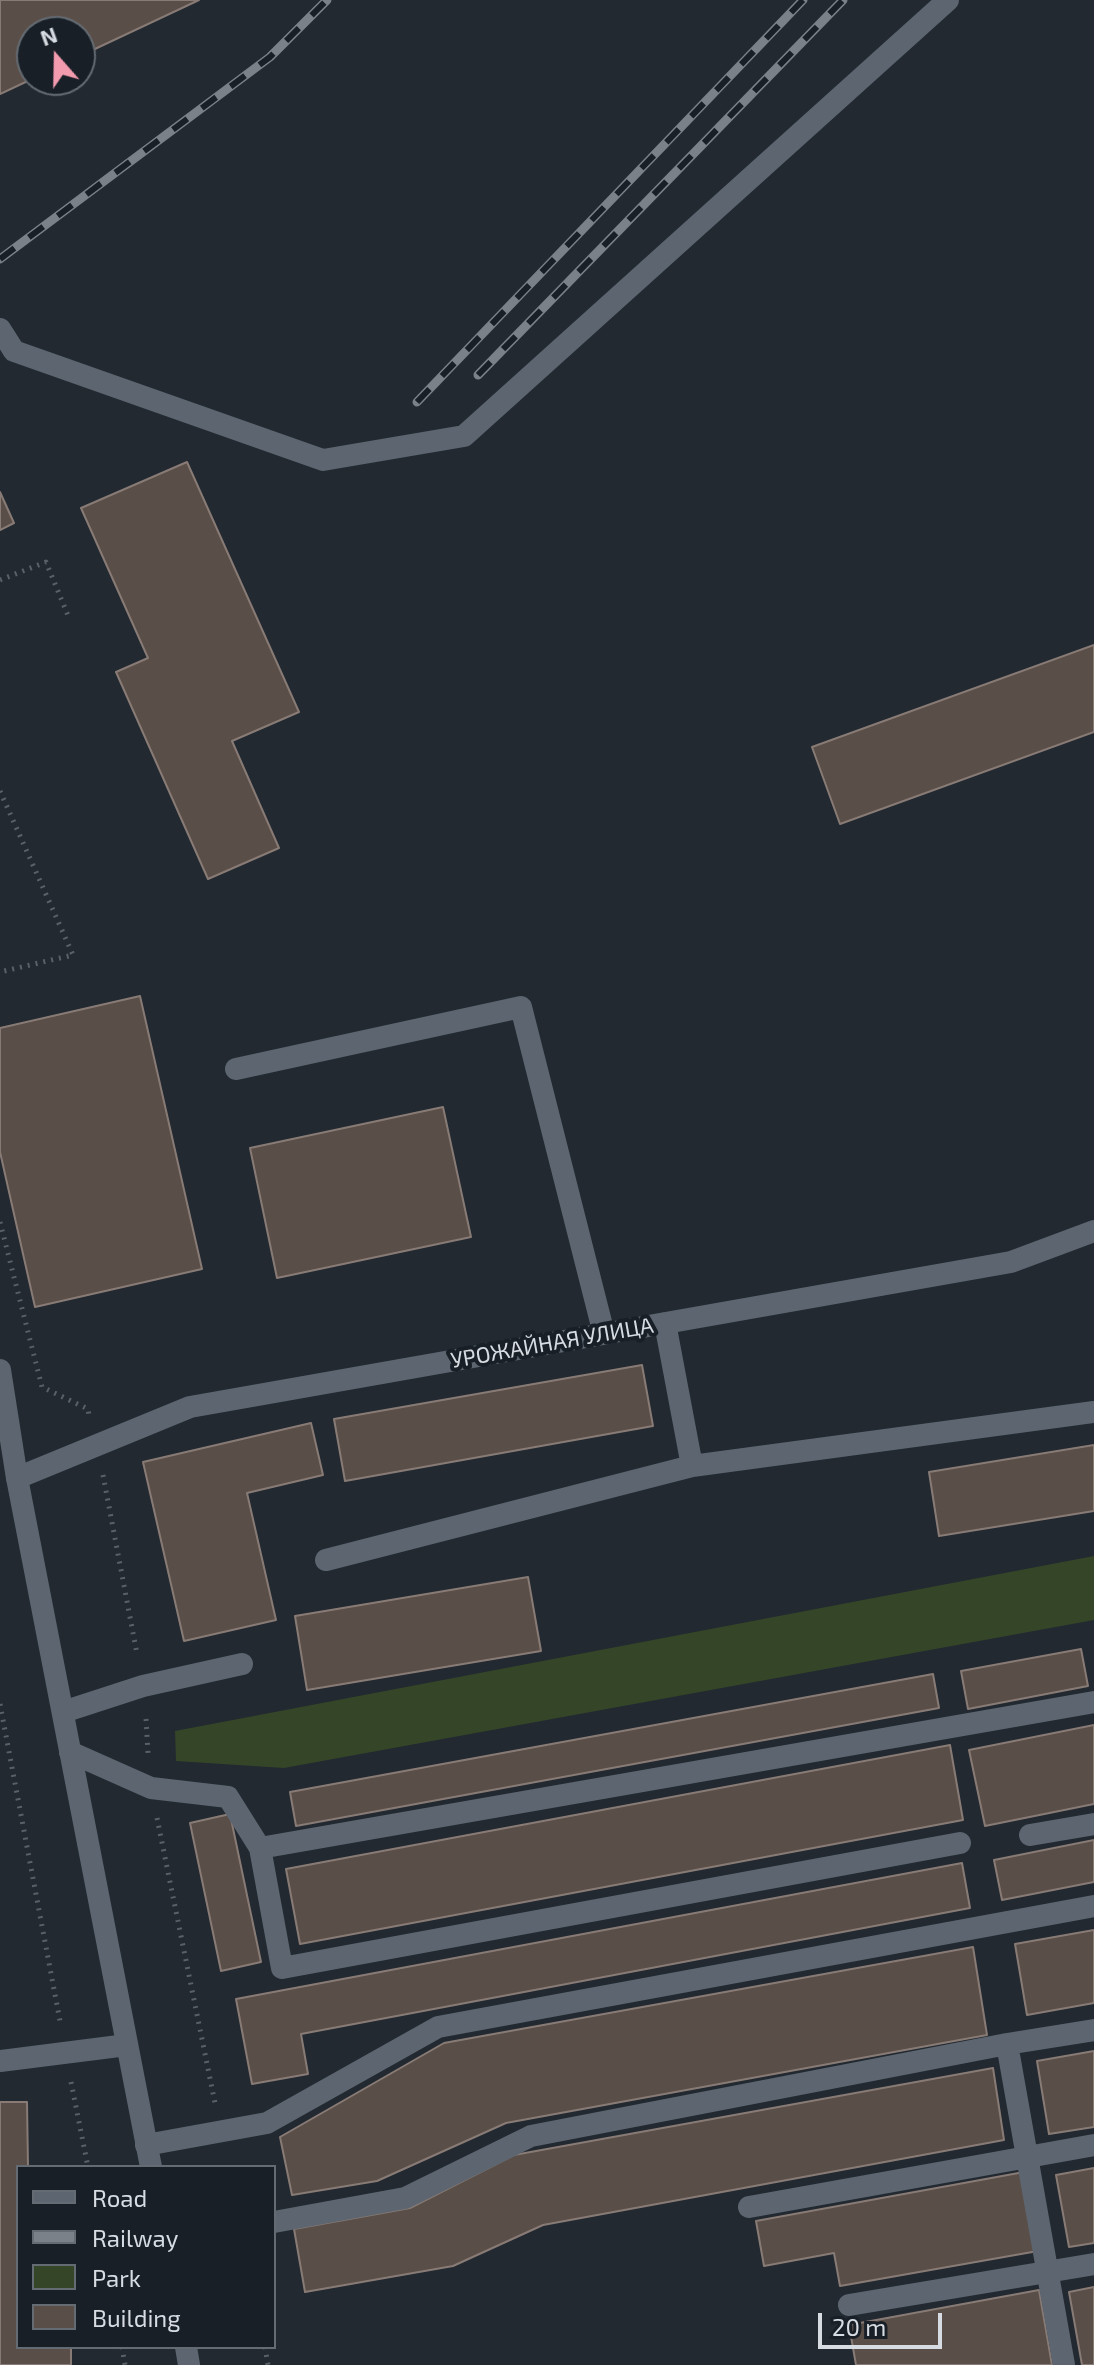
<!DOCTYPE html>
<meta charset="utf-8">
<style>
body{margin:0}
#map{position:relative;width:1094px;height:2365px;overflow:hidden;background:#222931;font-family:"Exo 2",sans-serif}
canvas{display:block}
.legend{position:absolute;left:16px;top:2165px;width:260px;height:184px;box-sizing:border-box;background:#181f27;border:2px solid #646b72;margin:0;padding:10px 14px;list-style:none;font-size:24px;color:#d7dce2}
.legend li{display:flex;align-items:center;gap:16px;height:40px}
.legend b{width:40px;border:2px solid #646b72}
.north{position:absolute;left:16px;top:16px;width:80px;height:80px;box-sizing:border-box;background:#181f27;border:2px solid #646b72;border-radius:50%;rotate:340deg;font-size:22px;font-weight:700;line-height:32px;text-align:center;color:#d7dce2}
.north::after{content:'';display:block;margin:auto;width:28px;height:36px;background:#f29aae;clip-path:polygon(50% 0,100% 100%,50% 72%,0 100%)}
.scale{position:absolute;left:818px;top:2313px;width:124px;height:36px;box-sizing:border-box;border:4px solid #d7dce2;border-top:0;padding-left:10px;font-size:24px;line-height:28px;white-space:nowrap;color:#d7dce2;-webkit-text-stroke:6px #181f27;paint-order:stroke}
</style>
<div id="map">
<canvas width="1094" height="2365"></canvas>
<ul class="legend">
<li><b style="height:10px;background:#5d6670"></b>Road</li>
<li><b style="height:10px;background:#7b8188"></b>Railway</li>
<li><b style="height:22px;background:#354528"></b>Park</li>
<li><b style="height:22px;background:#5a4e48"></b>Building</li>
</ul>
<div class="north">N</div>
<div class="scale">20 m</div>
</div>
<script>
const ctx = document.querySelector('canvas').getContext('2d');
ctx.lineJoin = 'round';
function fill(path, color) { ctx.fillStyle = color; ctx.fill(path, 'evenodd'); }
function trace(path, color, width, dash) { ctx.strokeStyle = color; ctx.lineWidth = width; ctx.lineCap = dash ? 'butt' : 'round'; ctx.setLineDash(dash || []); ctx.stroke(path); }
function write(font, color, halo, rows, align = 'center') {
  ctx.font = font + ' "Exo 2",sans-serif'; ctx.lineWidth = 8; ctx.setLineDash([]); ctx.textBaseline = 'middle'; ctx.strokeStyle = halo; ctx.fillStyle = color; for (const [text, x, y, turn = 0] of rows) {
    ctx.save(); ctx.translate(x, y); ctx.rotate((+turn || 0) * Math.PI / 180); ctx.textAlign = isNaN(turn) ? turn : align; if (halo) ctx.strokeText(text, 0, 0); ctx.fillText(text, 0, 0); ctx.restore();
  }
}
fill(new Path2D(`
 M 1094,1556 L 1094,1620 L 284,1768 L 176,1761 L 175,1731 Z`), '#354528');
const building = new Path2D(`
 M 0,0 L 199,0 L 80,56 L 80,32 L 32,32 L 32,79 L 0,94 Z
 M 187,462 L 299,712 L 232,741 L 279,848 L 208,879 L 116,672 L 148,658 L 81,508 Z
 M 0,492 L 14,523 L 0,530 Z
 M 1094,645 L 1094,732 L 840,824 L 812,747 Z
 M 140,996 L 202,1269 L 35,1307 L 0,1152 L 0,1028 Z
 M 443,1107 L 471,1237 L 277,1278 L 250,1148 Z
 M 642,1365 L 653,1426 L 345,1481 L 334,1419 Z
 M 311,1423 L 323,1475 L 247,1493 L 276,1620 L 184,1641 L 143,1462 Z
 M 1094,1445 L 1094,1511 L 939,1536 L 929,1472 Z
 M 528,1577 L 541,1651 L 307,1690 L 295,1616 Z
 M 1081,1649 L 1088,1686 L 968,1709 L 961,1671 Z
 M 933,1674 L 939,1708 L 296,1826 L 290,1792 Z
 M 1094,1725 L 1094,1804 L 985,1826 L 969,1750 Z
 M 950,1745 L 963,1820 L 300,1944 L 286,1869 Z
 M 230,1814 L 261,1962 L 221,1971 L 190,1823 Z
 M 1094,1840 L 1094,1882 L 1002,1900 L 994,1860 Z
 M 962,1863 L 970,1908 L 301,2034 L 308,2074 L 252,2084 L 236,1999 Z
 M 1094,1930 L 1094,2003 L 1027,2015 L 1015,1944 Z
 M 973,1947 L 987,2035 L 506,2123 L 377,2181 L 292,2195 L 280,2137 L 444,2043 Z
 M 1094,2051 L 1094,2127 L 1049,2134 L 1037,2061 Z
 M 993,2068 L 1004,2140 L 543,2225 L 453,2266 L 305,2292 L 294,2229 L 410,2208 L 514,2155 Z
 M 0,2102 L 27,2102 L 28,2167 L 18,2167 L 18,2347 L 71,2347 L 71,2365 L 0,2365 Z
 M 1094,2168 L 1094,2243 L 1069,2247 L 1056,2175 Z
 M 1024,2172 L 1038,2251 L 840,2286 L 834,2253 L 764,2266 L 756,2221 Z
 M 1094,2287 L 1094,2365 L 1082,2365 L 1069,2292 Z
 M 1039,2290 L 1052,2365 L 856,2365 L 849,2325 Z`);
fill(building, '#5a4e48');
trace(building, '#887b75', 2);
trace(new Path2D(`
 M 0,580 L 46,562 L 69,618
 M 0,791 L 73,955 L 0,972
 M 0,1222 L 42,1387 L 88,1409 L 89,1415
 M 103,1475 L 137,1654
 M 0,1704 L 60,2021
 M 146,1719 L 148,1753
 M 157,1818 L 215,2103
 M 71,2082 L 88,2167
 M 122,2347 L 125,2365
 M 265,2347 L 268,2365`), '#5a6068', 5, [2, 6]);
trace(new Path2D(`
 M 0,329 L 14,351 L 323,460 L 464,436 L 948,0
 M 236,1069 L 521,1007 L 604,1334
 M 665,1323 L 692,1466 L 1094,1412
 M 17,1478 L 190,1407 L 1011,1262 L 1094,1231
 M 326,1560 L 692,1466
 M 63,1712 L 143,1686 L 242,1664
 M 70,1752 L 151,1788 L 228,1797 L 260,1848 L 1094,1702
 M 1030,1835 L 1094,1824
 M 260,1848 L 282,1968 L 960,1843
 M 0,2061 L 127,2045
 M 146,2145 L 267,2123 L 438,2027 L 1094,1906
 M 749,2207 L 1094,2145
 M 274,2222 L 405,2198 L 531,2136 L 1007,2044
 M 849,2305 L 1094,2264
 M 1064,2365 L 1007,2044 L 1094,2030`), '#5d6670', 22);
trace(new Path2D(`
 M 0,1370 L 17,1478 L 151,2167
 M 186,2347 L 189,2365`), '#5d6670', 22);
const rail = new Path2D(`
 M 0,259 L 270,57 L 327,0
 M 478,375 L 843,0
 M 417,402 L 803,0`);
trace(rail, '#7b8188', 9);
trace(rail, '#181f27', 6, [18]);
write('22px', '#d7dce2', '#181f27', [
 ["УРОЖАЙНАЯ УЛИЦА",552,1343,-10]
]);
</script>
